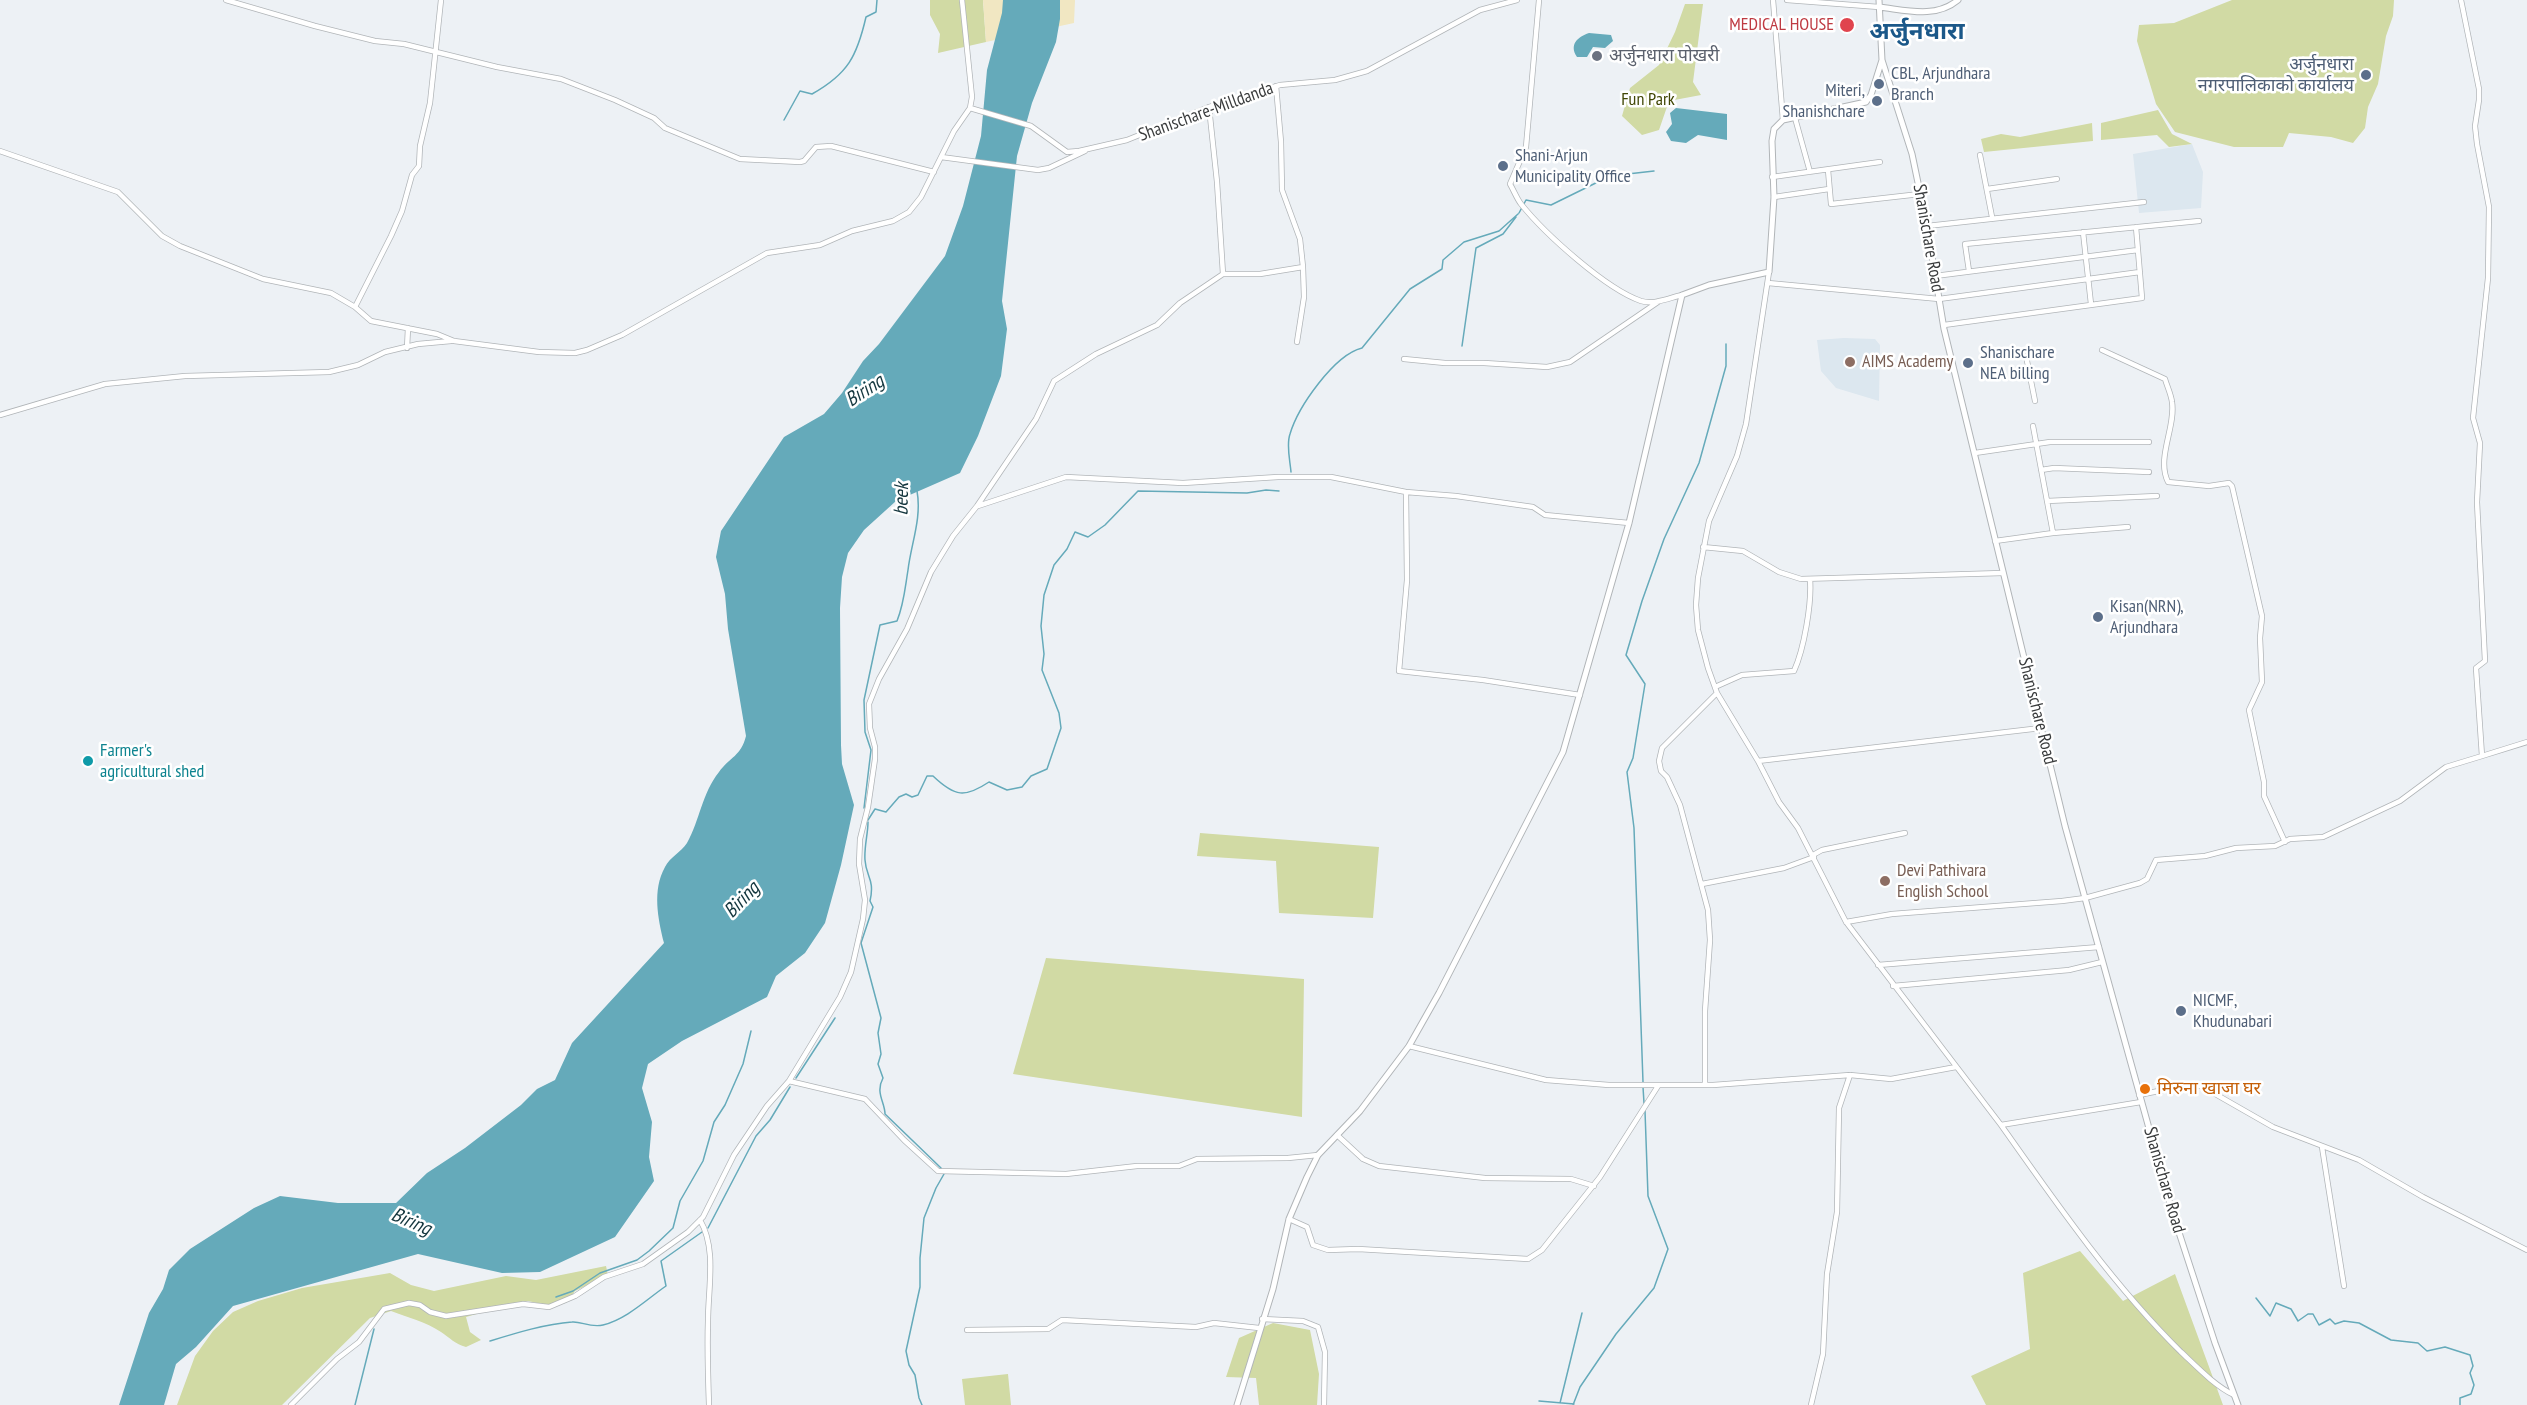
<!DOCTYPE html>
<meta charset="utf-8">
<style>
body{margin:0}
canvas{display:block;background:#edf1f5}
</style>
<canvas width="2527" height="1405"></canvas>
<script>
const ctx = document.querySelector('canvas').getContext('2d');
ctx.lineJoin = 'round';
function fill(path, color) { ctx.fillStyle = color; ctx.fill(path, 'evenodd'); }
function trace(path, color, width, dash) { ctx.strokeStyle = color; ctx.lineWidth = width; ctx.lineCap = dash ? 'butt' : 'round'; ctx.setLineDash(dash || []); ctx.stroke(path); }
function write(font, color, halo, rows, align = 'center') {
  ctx.font = font + ' "PT Sans Narrow","Noto Sans Devanagari",sans-serif'; ctx.lineWidth = 5; ctx.setLineDash([]); ctx.textBaseline = 'middle'; ctx.strokeStyle = halo; ctx.fillStyle = color; for (const [text, x, y, turn = 0] of rows) {
    ctx.save(); ctx.translate(x, y); ctx.rotate((+turn || 0) * Math.PI / 180); ctx.textAlign = isNaN(turn) ? turn : align; if (halo) ctx.strokeText(text, 0, 0); ctx.fillText(text, 0, 0); ctx.restore();
  }
}
fill(new Path2D(`
 M 2192,144 L 2203,172 L 2201,208 L 2139,213 L 2133,154 Z
 M 1844,338 L 1875,339 L 1880,345 L 1879,401 L 1836,388 L 1821,371 L 1817,340 Z`), '#dce7ef');
fill(new Path2D(`
 M 930,0 L 983,0 L 986,42 L 938,53 L 940,34 L 930,15 Z
 M 2232,0 L 2394,0 L 2393,16 L 2386,36 L 2378,84 L 2368,107 L 2365,128 L 2353,143 L 2331,137 L 2289,133 L 2283,147 L 2234,147 L 2175,132 L 2156,104 L 2137,41 L 2139,25 L 2174,23 Z
 M 1685,4 L 1703,4 L 1693,82 L 1701,95 L 1669,101 L 1659,130 L 1642,135 L 1622,116 L 1630,88 L 1659,65 L 1675,32 Z
 M 2158,110 L 2172,134 L 2192,144 L 2169,147 L 2157,135 L 2101,140 L 2101,123 Z
 M 2092,123 L 2093,141 L 1984,152 L 1981,139 L 2001,134 L 2020,137 Z
 M 1200,833 L 1379,847 L 1373,918 L 1279,913 L 1276,861 L 1197,856 Z
 M 1046,958 L 1304,979 L 1302,1117 L 1013,1074 Z
 M 2080,1251 L 2123,1301 L 2175,1274 L 2223,1405 L 1986,1405 L 1971,1376 L 2030,1349 L 2023,1273 Z
 M 606,1266 L 608,1275 L 575,1291 L 566,1303 L 546,1305 L 528,1301 L 515,1303 L 466,1317 L 470,1332 L 481,1340 L 466,1347 C 455,1344 450,1338 441,1332 C 426,1322 407,1317 391,1311 L 370,1318 L 282,1405 L 177,1405 L 195,1356 L 213,1331 L 233,1312 L 258,1301 L 302,1288 L 390,1273 L 411,1285 L 434,1291 L 506,1276 L 536,1280 Z
 M 1273,1323 L 1310,1330 L 1319,1374 L 1317,1405 L 1259,1405 L 1256,1378 L 1226,1377 L 1239,1338 Z
 M 1008,1374 L 1011,1405 L 965,1405 L 962,1379 Z`), '#d1daa4');
fill(new Path2D(`
 M 983,0 L 1075,0 L 1074,23 L 986,42 Z`), '#f1e7c2');
fill(new Path2D(`
 M 1003,0 L 1060,0 L 1060,19 L 1056,42 L 1032,103 L 1017,156 L 1002,301 L 1007,329 L 1001,376 L 978,436 L 960,473 L 896,501 L 864,530 L 848,553 L 842,577 L 840,608 L 841,745 L 842,764 L 854,805 L 841,865 L 825,923 L 805,953 L 776,976 L 767,997 L 682,1041 L 648,1064 L 642,1088 L 652,1122 L 649,1157 L 654,1181 L 615,1237 L 540,1272 L 502,1273 L 418,1254 L 233,1306 L 196,1347 L 176,1364 L 164,1405 L 119,1405 L 149,1313 L 163,1289 L 169,1270 L 190,1249 L 254,1208 L 280,1196 L 338,1203 L 396,1203 L 427,1173 L 465,1148 L 521,1105 L 537,1089 L 555,1080 L 572,1043 L 664,943 C 658,919 652,890 665,867 C 670,857 681,852 687,843 C 700,820 702,793 719,772 C 730,757 741,756 746,736 L 728,629 L 725,594 L 716,557 L 721,531 L 784,437 L 824,414 L 842,393 L 863,361 L 879,344 L 945,256 L 963,206 L 981,136 L 987,70 L 1002,13 Z
 M 1589,33 L 1611,35 L 1613,41 L 1605,48 L 1593,47 L 1587,57 L 1577,57 C 1569,45 1577,37 1589,33 Z
 M 1676,108 L 1727,114 L 1727,140 L 1698,135 L 1686,143 L 1671,141 L 1666,132 L 1672,124 L 1670,113 Z`), '#65aaba');
trace(new Path2D(`
 M 784,120 L 800,91 L 812,94 C 848,74 857,56 866,17 L 876,12 L 877,0
 M 1519,213 L 1526,200 L 1551,205 L 1610,176 L 1654,171
 M 1462,346 L 1476,248 L 1503,234 L 1516,217
 M 1291,472 C 1290,460 1286,445 1290,434 C 1298,407 1334,355 1362,348 L 1410,289 L 1442,269 L 1443,260 L 1464,242 L 1499,231 L 1518,214
 M 864,808 L 871,750 L 865,732 L 864,700 L 880,625 L 897,621 C 904,604 905,588 908,570 C 911,544 922,518 917,491
 M 868,820 L 875,809 L 886,812 L 899,797 L 906,794 L 912,797 L 918,795 L 927,776 L 933,776 C 955,797 965,798 989,782 L 1007,790 L 1022,787 L 1031,776 L 1047,769 L 1061,728 L 1059,713 L 1042,670 L 1044,654 L 1041,626 L 1044,595 L 1054,565 L 1067,549 L 1075,532 L 1088,537 L 1105,525 L 1138,491 L 1247,493 L 1266,490 L 1279,491
 M 868,822 C 868,834 864,847 865,860 C 866,877 875,879 870,901 L 873,907 L 861,943 L 881,1018 L 878,1033 L 881,1054 L 878,1064 L 883,1078 C 875,1093 885,1102 885,1114 L 941,1168
 M 796,1078 L 835,1018
 M 1643,1082 L 1634,828 L 1627,772 L 1633,758 L 1645,684 L 1626,655 L 1642,601 L 1664,539 L 1699,463 L 1726,366 L 1726,344
 M 1643,1087 L 1644,1103
 M 708,1228 L 756,1136 L 770,1120 L 790,1087
 M 556,1297 L 573,1291 L 600,1273 L 637,1260 L 649,1251 L 673,1228 L 680,1201 L 703,1161 L 714,1122 L 725,1105 L 743,1064 L 751,1031
 M 2256,1298 L 2270,1316 L 2276,1303 L 2291,1309 L 2298,1321 L 2308,1314 L 2313,1314 L 2319,1325 L 2330,1319 L 2335,1324 L 2344,1321 L 2359,1323 L 2391,1340 L 2418,1343 L 2427,1351 L 2445,1347 L 2470,1355 L 2473,1366 L 2470,1373 L 2474,1385 L 2471,1394 L 2460,1398 L 2460,1405
 M 490,1341 C 516,1333 545,1324 572,1322 C 581,1321 590,1328 603,1325 C 627,1319 647,1299 666,1286 L 661,1261 L 702,1232
 M 1539,1401 L 1574,1404
 M 1560,1403 L 1582,1313
 M 355,1405 L 374,1329
 M 922,1405 L 919,1398 L 915,1375 L 909,1365 L 906,1351 L 920,1287 L 920,1258 L 924,1218 L 936,1188 L 944,1174
 M 1573,1405 L 1580,1387 L 1597,1362 L 1616,1334 L 1654,1288 L 1668,1249 L 1648,1196 L 1645,1111`), '#65aaba', 1.5);
const minor = new Path2D(`
 M 226,0 L 315,26 L 375,41 L 404,44 L 497,67 L 561,79 L 615,100 L 654,118 L 665,128 L 740,159 L 800,162 L 804,161 L 816,147 L 831,146 L 934,172
 M 441,0 L 430,103 L 420,146 L 419,166 L 412,175 L 402,211 L 391,236 L 355,307 L 371,321 L 437,334 L 454,341 L 539,352 L 575,353 L 587,350 L 622,335 L 767,253 L 820,245 L 852,231 L 893,221 L 909,212 L 921,197 L 954,131 L 970,108 L 972,97 L 962,0
 M 1539,0 L 1526,147 L 1510,184 C 1514,191 1517,199 1521,204 C 1545,234 1606,289 1641,301 C 1654,305 1669,298 1682,295
 M 1773,0 L 1783,120
 M 1787,0 L 1879,7
 M 2461,0 L 2479,89 L 2479,100 L 2475,126 L 2477,144 L 2489,207 L 2488,278 L 2473,418 L 2480,443 L 2477,502 L 2485,661 L 2476,668 L 2482,756 L 2527,742
 M 1209,107 L 1217,182 L 1223,274
 M 970,108 L 1031,126 L 1067,152 L 1079,151 L 1127,140 L 1209,107 L 1280,85 L 1335,80 L 1367,71 L 1480,10 L 1517,0
 M 1795,118 L 1810,172
 M 0,151 L 118,192 L 162,236 L 180,246 L 263,279 L 331,293 L 355,307
 M 1980,155 L 1992,217
 M 941,157 L 1038,170 L 1049,168 L 1085,151
 M 1828,170 L 1831,204 L 1920,194
 M 1772,177 L 1880,162
 M 1987,189 L 2057,179
 M 1774,197 L 1829,189
 M 1927,226 L 2144,202
 M 2083,232 L 2091,304
 M 1969,271 L 1965,244 L 2199,221
 M 1769,272 L 1746,424 L 1737,456 L 1709,521 L 1698,578 L 1696,605 L 1698,630 L 1708,668 L 1717,693 L 1758,761 L 1779,802 L 1798,828 L 1846,922 L 2001,1125
 M 1935,276 L 2138,250
 M 1768,283 L 1939,299 L 2140,272
 M 1944,325 L 2142,298 L 2136,227
 M 1297,342 L 1304,297 L 1303,267
 M 407,348 L 408,328
 M 2102,350 L 2165,379 C 2167,386 2171,394 2172,402 C 2176,427 2156,458 2168,482 L 2209,486 L 2229,483 L 2232,486 L 2262,616 L 2260,638 L 2262,682 L 2249,710 L 2264,782 L 2264,796 L 2285,842
 M 2026,356 L 2035,401
 M 1404,359 L 1445,363 L 1484,363 L 1547,367 L 1570,362 L 1658,302
 M 0,415 L 105,384 L 185,376 L 329,372 L 358,365 L 385,352 L 418,344 L 451,341
 M 2033,426 L 2053,533
 M 1975,453 L 2050,442 L 2149,442
 M 2041,470 L 2054,468 L 2149,472
 M 1406,492 L 1407,580 L 1399,671 L 1483,680 L 1580,695
 M 2047,501 L 2157,496
 M 978,506 L 1066,477 L 1183,483 L 1278,477 L 1331,477 L 1406,492 L 1456,496 L 1533,507 L 1545,515 L 1629,523
 M 1995,541 L 2053,533 L 2128,527
 M 1703,547 L 1743,551 L 1779,572 L 1801,579 L 2003,573
 M 1715,687 L 1742,675 L 1794,671 C 1804,649 1812,603 1810,579
 M 1758,761 L 2041,728
 M 1813,855 L 1822,850 L 1905,833
 M 1702,884 L 1784,868 L 1814,857
 M 1846,922 L 1892,914 L 2062,901 L 2085,898 L 2140,883 L 2147,879 L 2156,860 L 2205,856 L 2236,848 L 2275,846 L 2290,839 L 2323,837 L 2400,801 L 2446,767 L 2482,756
 M 1878,965 L 2099,947
 M 1893,986 L 2069,970 L 2102,962
 M 1409,1046 L 1546,1080 L 1609,1085 L 1713,1085 L 1850,1075 L 1891,1079 L 1956,1067
 M 789,1081 L 840,997 L 851,972 L 863,919 L 865,900 L 859,864 L 860,839 L 868,807 L 875,759 L 875,747 L 870,728 L 869,704 L 879,679 L 907,629 L 931,572 L 953,536 L 977,506 L 1036,419 L 1054,381 L 1096,354 L 1157,325 L 1180,303 L 1223,274 L 1260,274 L 1303,267 L 1300,239 L 1282,190 L 1281,142 L 1276,86
 M 1705,1084 L 1705,1011 L 1710,940 L 1708,910 L 1680,805 L 1667,777 L 1661,771 L 1659,761 L 1662,748 L 1717,693
 M 2139,1095 L 2193,1084 L 2203,1087 L 2273,1127 L 2359,1160 L 2423,1197 L 2527,1250
 M 2141,1102 L 2001,1125 C 2056,1203 2113,1285 2181,1352 C 2197,1367 2215,1386 2234,1395
 M 1337,1135 L 1363,1159 L 1379,1166 L 1485,1178 L 1571,1179 L 1594,1186
 M 2322,1147 L 2344,1286
 M 1289,1219 L 1307,1227 L 1313,1245 L 1328,1250 L 1358,1249 L 1528,1259 L 1542,1250 L 1600,1177 L 1658,1086
 M 700,1220 C 717,1249 708,1288 708,1321 C 707,1349 708,1377 709,1405
 M 1262,1319 L 1303,1321 L 1318,1327 L 1325,1352 L 1324,1405
 M 967,1330 L 1048,1329 L 1062,1320 L 1196,1327 L 1214,1323 L 1259,1328
 M 291,1405 L 337,1359 L 359,1342 L 384,1309 L 409,1303 L 420,1305 L 430,1312 L 446,1316 L 523,1304 L 549,1307 L 575,1296 L 604,1277 L 643,1264 L 688,1232 L 703,1217 L 734,1155 L 767,1106 L 789,1081 L 865,1099 L 904,1140 L 938,1171 L 1066,1174 L 1137,1166 L 1179,1166 L 1197,1159 L 1288,1158 L 1318,1155
 M 1811,1405 L 1823,1354 L 1827,1274 L 1837,1212 L 1839,1108 L 1850,1075`);
const tertiary = new Path2D(`
 M 1879,0 L 1882,60 L 1912,154 L 1927,226 L 1944,329 L 2065,826 L 2172,1211 L 2215,1343 L 2238,1405
 M 1879,7 C 1906,10 1935,19 1958,0
 M 1237,1405 L 1273,1289 L 1289,1219 L 1307,1177 L 1318,1155 L 1360,1111 L 1409,1046 L 1439,993 L 1563,752 L 1629,523 L 1682,295 L 1709,285 L 1769,272 L 1774,197 L 1772,141 L 1774,129 L 1783,120 L 1866,102 L 1871,95 L 1882,60`);
trace(minor, '#b1b5b8', 6);
trace(tertiary, '#b1b5b8', 7);
trace(minor, '#fff', 4.5);
trace(tertiary, '#fff', 5);
for (const [x, y, r, color] of [
 [1847,25,8,"#e0444e"],
 [1597,56,6,"#6b7280"],
 [2366,75,6,"#5c6f8a"],
 [1879,84,6,"#5c6f8a"],
 [1877,101,6,"#5c6f8a"],
 [1503,166,6,"#5c6f8a"],
 [1850,362,6,"#8d6e63"],
 [1968,363,6,"#5c6f8a"],
 [2098,617,6,"#5c6f8a"],
 [88,761,6,"#0f9aa8"],
 [1885,881,6,"#8d6e63"],
 [2181,1011,6,"#5c6f8a"],
 [2145,1089,6,"#e8710a"]
]) { const dot = new Path2D(); dot.arc(x, y, r, 0, 2 * Math.PI); ctx.fillStyle = color; ctx.fill(dot); trace(dot, '#fff', 2); }
write('18px', '#be3a42', '#fff', [
 ["MEDICAL HOUSE",1834,25]
], 'right');
write('18px', '#5b616d', '#fff', [
 ["अर्जुनधारा पोखरी",1609,56]
], 'left');
write('18px', '#4e5e75', '#fff', [
 ["अर्जुनधारा",2354,65,"right"],
 ["नगरपालिकाको कार्यालय",2354,86,"right"],
 ["CBL, Arjundhara",1891,74],
 ["Branch",1891,95],
 ["Miteri,",1865,91,"right"],
 ["Shanishchare",1865,112,"right"],
 ["Shani-Arjun",1515,156],
 ["Municipality Office",1515,177],
 ["Shanischare",1980,353],
 ["NEA billing",1980,374],
 ["Kisan(NRN),",2110,607],
 ["Arjundhara",2110,628],
 ["NICMF,",2193,1001],
 ["Khudunabari",2193,1022]
], 'left');
write('18px', '#414706', '#fff', [
 ["Fun Park",1648,100]
]);
write('18px', '#3a3c3d', '#fff', [
 ["Shanischare-Milldanda",1206,112,-20],
 ["Shanischare Road",1928,238,80],
 ["Shanischare Road",2037,711,76],
 ["Shanischare Road",2164,1180,74]
]);
write('18px', '#785e54', '#fff', [
 ["AIMS Academy",1862,362],
 ["Devi Pathivara",1897,871],
 ["English School",1897,892]
], 'left');
write('18px', '#0d838f', '#fff', [
 ["Farmer's",100,751],
 ["agricultural shed",100,772]
], 'left');
write('18px', '#c56008', '#fff', [
 ["मिरुना खाजा घर",2157,1089]
], 'left');
write('italic 20px', '#14363e', '#fff', [
 ["Biring",865,391,-33],
 ["beek",902,499,-89],
 ["Biring",742,900,-46],
 ["Biring",411,1222,23]
]);
write('bold 24px', '#1b5889', '#fff', [
 ["अर्जुनधारा",1917,32]
]);
</script>
